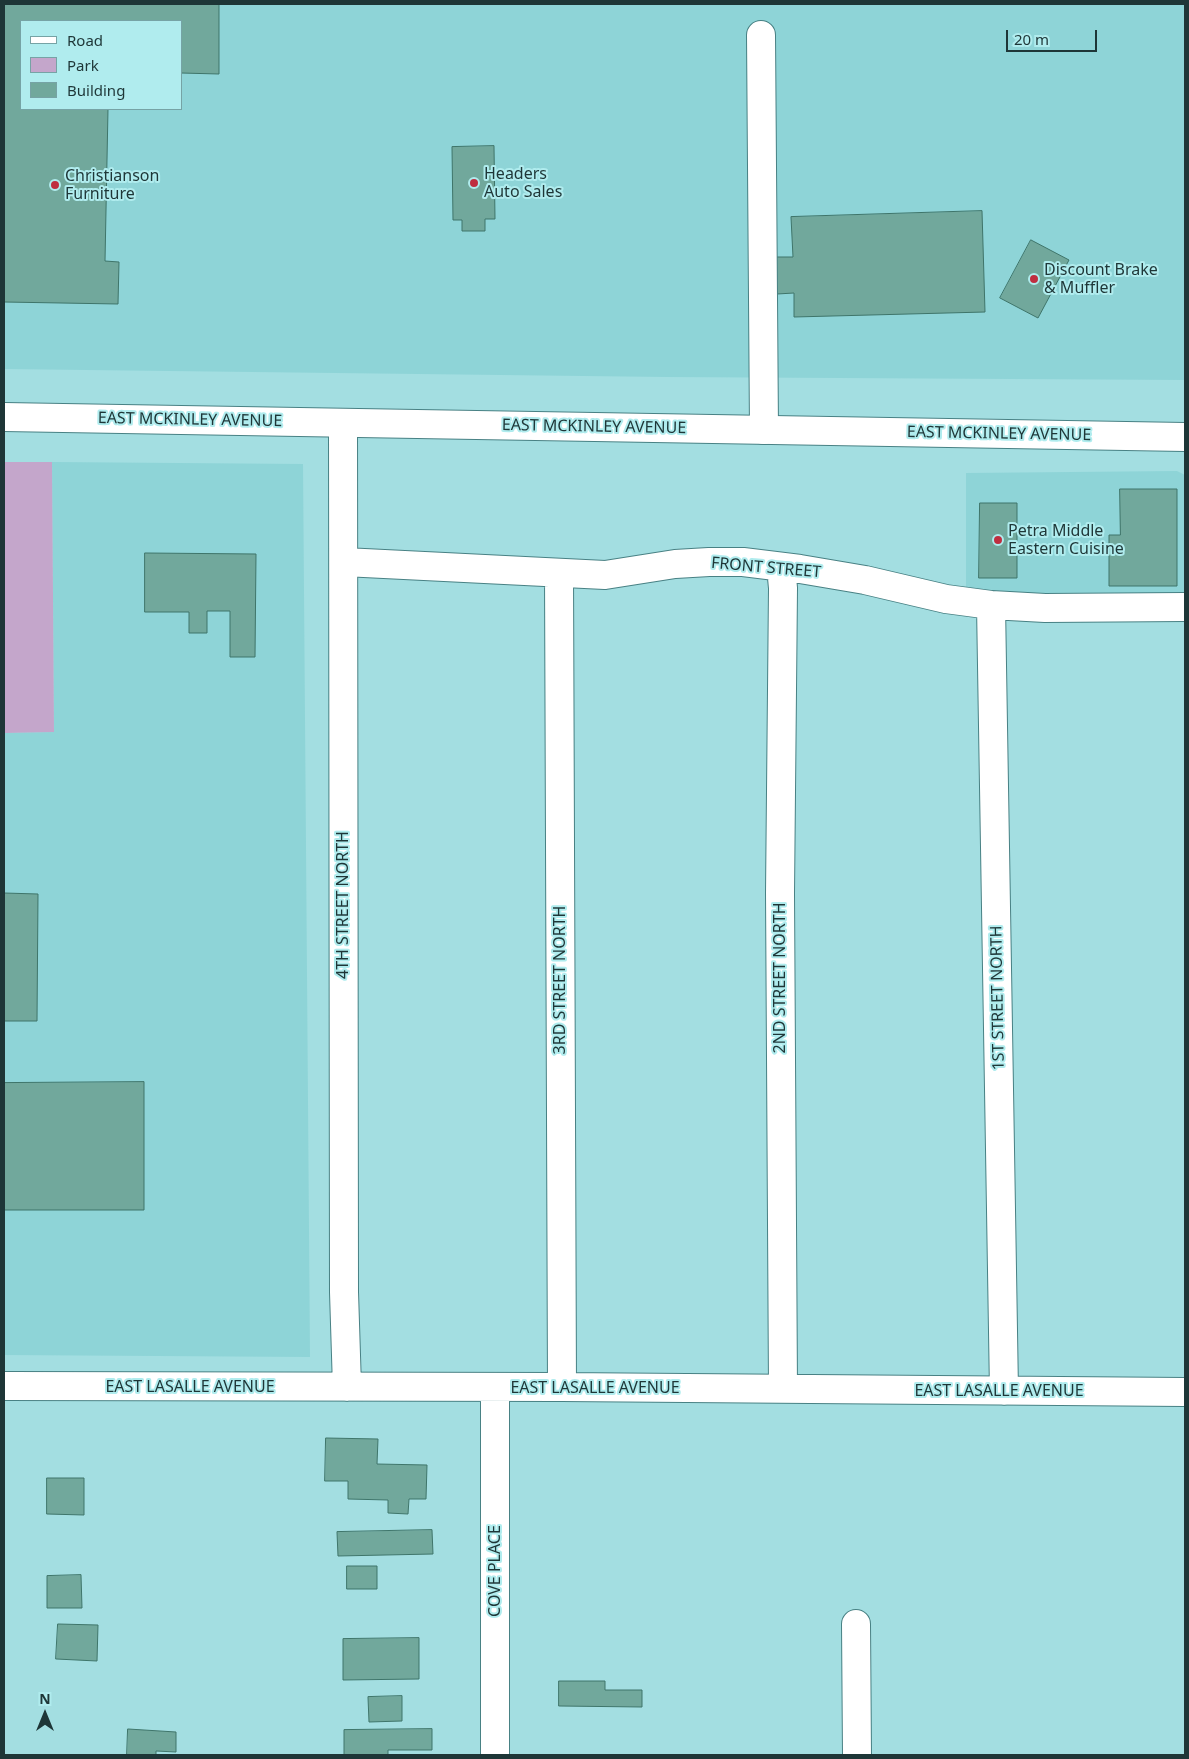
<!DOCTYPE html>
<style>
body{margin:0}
#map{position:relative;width:1189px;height:1759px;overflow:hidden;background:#a3dee1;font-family:"Noto Sans",sans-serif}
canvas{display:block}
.frame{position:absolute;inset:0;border:5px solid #1e3637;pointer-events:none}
.legend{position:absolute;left:20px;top:20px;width:162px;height:90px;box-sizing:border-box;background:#b0ecee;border:1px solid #76a3a5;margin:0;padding:6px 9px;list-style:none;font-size:15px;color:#1e3637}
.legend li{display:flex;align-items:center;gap:10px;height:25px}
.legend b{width:25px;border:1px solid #76a3a5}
.north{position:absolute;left:20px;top:1689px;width:50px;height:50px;-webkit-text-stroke:4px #b0ecee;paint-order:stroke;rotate:0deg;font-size:14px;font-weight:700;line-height:20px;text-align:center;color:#1e3637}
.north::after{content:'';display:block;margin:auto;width:18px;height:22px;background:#1e3637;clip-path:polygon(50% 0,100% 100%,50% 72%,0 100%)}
.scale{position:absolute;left:1006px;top:30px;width:91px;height:22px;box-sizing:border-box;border:2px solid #1e3637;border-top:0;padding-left:6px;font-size:15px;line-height:18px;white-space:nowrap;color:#1e3637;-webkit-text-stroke:4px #b0ecee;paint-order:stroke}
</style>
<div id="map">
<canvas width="1189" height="1759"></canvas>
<div class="frame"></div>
<ul class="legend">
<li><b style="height:6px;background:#fff"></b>Road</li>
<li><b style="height:14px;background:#c4a6cb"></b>Park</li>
<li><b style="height:14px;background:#71a89c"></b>Building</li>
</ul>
<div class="north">N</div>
<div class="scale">20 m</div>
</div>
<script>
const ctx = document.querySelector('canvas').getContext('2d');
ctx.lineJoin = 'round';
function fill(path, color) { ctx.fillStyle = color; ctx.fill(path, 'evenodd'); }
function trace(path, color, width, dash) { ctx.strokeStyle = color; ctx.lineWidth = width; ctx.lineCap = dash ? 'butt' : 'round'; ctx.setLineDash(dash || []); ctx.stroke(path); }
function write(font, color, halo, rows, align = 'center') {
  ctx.font = font + ' "Noto Sans",sans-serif'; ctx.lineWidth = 4; ctx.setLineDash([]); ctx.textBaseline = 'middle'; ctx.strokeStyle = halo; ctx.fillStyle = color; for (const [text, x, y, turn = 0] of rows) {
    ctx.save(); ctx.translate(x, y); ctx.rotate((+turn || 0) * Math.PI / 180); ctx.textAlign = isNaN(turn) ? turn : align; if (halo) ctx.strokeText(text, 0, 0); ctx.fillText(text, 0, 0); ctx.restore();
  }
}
fill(new Path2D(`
 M 4,4 L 1185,4 L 1185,380 L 667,377 L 4,369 ZM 21,21 L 181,21 L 181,109 L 21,109 Z
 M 52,462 L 303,464 L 310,1357 L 4,1355 L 4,733 L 54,732 Z
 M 1177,471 L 1185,475 L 1185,595 L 966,595 L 966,473 Z`), '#8ed4d7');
fill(new Path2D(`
 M 4,462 L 52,462 L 54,732 L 4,733 Z`), '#c4a6cb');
const building = new Path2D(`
 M 4,4 L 219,4 L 219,74 L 181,73 L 181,21 L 21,21 L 21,109 L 108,109 L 105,261 L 119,262 L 118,304 L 4,302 Z
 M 494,146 L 495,219 L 485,219 L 485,231 L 462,231 L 462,220 L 453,220 L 452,147 Z
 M 982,211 L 985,312 L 794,317 L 794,293 L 777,294 L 775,257 L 793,257 L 791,217 Z
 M 1031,240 L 1069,260 L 1038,318 L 1000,298 Z
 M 1120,489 L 1177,489 L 1177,586 L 1109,586 L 1109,535 L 1120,535 Z
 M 980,503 L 1017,503 L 1017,578 L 979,578 Z
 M 145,553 L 256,554 L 255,657 L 230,657 L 230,611 L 207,611 L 207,633 L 189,633 L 189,612 L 145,612 Z
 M 4,893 L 38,894 L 37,1021 L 4,1021 Z
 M 144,1082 L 144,1210 L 4,1210 L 4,1083 Z
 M 326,1438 L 378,1439 L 377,1464 L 427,1465 L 426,1499 L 409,1499 L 408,1514 L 388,1513 L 388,1500 L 348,1499 L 348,1481 L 325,1481 Z
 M 47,1478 L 84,1478 L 84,1515 L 47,1514 Z
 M 432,1530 L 433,1554 L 338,1556 L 337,1532 Z
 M 347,1566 L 377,1566 L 377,1589 L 347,1589 Z
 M 81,1575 L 82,1608 L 47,1608 L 47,1576 Z
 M 58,1624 L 98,1625 L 97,1661 L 56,1659 Z
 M 419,1638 L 419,1679 L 343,1680 L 343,1639 Z
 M 559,1681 L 605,1681 L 605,1690 L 642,1690 L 642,1707 L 559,1706 Z
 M 402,1696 L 402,1721 L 369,1722 L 368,1697 Z
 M 128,1729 L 176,1732 L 176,1752 L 156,1751 L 156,1755 L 127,1755 Z
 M 432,1729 L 432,1750 L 388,1750 L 388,1755 L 344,1755 L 344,1730 Z`);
fill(building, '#71a89c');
trace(building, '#3f756a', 1);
const minor = new Path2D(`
 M 761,35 L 764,430
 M 343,423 L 344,1292 L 347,1387
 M 344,562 L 605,575 L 675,564 L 709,562 L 743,562 L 800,569 L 865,580 L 946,599 L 991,605 L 1045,608 L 1185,607
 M 781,567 L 783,588 L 780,893 L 783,1389
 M 559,573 L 562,1387
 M 991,605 L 1004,1391
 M 4,1386 L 562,1387 L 1185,1392
 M 495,1387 L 495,1755
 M 856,1624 L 857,1755`);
const major = new Path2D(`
 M 4,417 L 1185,437`);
trace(minor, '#488184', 30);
trace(major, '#488184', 30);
trace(minor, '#fff', 28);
trace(major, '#fff', 28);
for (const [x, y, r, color] of [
 [474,183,5,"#bf2e40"],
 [55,185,5,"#bf2e40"],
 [1034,279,5,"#bf2e40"],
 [998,540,5,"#bf2e40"]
]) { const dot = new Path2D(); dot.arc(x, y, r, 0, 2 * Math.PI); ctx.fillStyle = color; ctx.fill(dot); trace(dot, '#b0ecee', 2); }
write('16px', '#1e3637', '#b0ecee', [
 ["Headers",484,174],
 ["Auto Sales",484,192],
 ["Christianson",65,176],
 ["Furniture",65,194],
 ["Discount Brake",1044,270],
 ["& Muffler",1044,288],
 ["Petra Middle",1008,531],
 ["Eastern Cuisine",1008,549]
], 'left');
write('16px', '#1e3637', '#b0ecee', [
 ["EAST MCKINLEY AVENUE",190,420,1],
 ["EAST MCKINLEY AVENUE",594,427,1],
 ["EAST MCKINLEY AVENUE",999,434,1],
 ["FRONT STREET",766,568,5],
 ["4TH STREET NORTH",343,905,-90],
 ["2ND STREET NORTH",780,978,-90],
 ["3RD STREET NORTH",560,980,-90],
 ["1ST STREET NORTH",998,998,-91],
 ["EAST LASALLE AVENUE",190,1387],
 ["EAST LASALLE AVENUE",595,1388],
 ["EAST LASALLE AVENUE",999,1391],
 ["COVE PLACE",495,1571,-90]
]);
</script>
